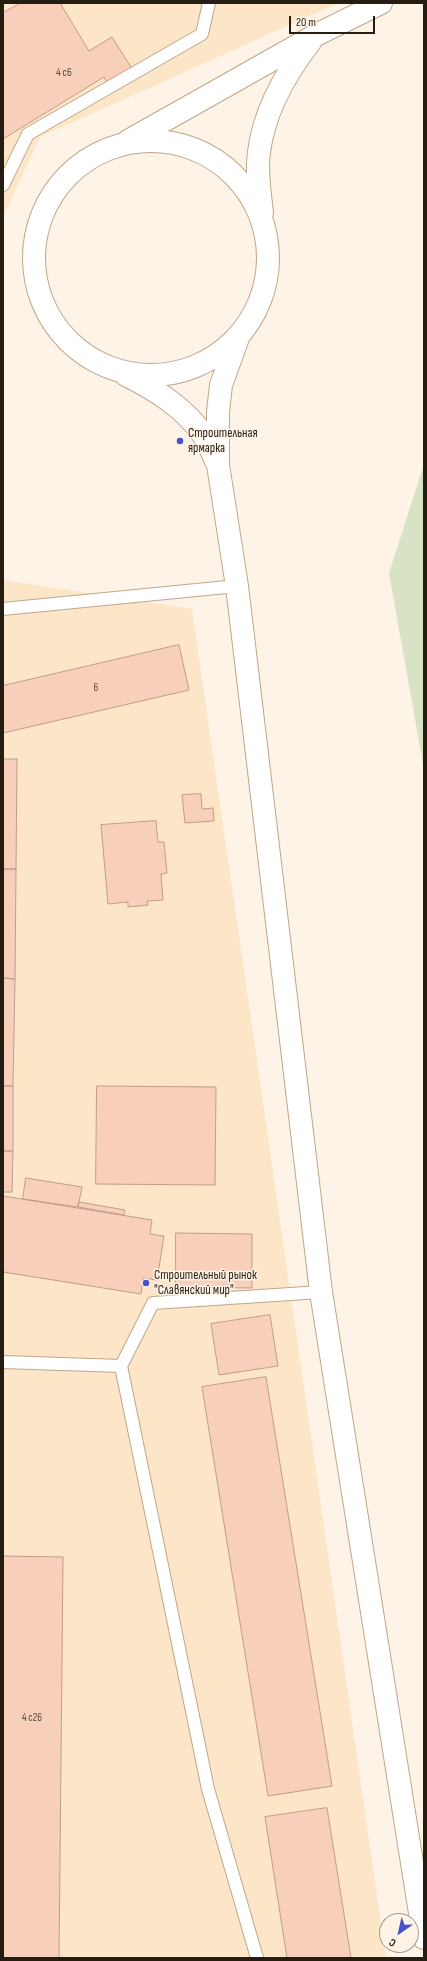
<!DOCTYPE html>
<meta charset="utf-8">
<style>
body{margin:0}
#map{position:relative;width:427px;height:1961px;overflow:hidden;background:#fef3e7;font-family:"Sofia Sans Condensed",sans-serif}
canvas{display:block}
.frame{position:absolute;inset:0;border:4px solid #261d12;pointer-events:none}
.north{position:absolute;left:379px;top:1913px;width:40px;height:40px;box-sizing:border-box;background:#fef3e7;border:1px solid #a89d92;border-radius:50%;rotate:214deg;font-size:11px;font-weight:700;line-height:16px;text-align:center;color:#261d12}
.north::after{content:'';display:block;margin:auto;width:14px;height:18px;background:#4953c8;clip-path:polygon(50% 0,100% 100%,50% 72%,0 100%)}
.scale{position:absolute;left:289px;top:16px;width:86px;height:18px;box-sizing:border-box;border:2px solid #261d12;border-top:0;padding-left:5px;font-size:12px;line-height:14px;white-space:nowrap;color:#261d12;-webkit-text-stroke:3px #fef3e7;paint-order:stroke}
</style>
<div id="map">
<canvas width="427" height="1961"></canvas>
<div class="frame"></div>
<div class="north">С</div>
<div class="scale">20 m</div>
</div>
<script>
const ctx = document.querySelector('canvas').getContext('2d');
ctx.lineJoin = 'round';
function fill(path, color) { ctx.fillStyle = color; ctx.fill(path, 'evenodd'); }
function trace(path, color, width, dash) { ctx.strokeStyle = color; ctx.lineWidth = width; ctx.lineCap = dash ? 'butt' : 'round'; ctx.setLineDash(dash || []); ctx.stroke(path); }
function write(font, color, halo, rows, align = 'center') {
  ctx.font = font + ' "Sofia Sans Condensed",sans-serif'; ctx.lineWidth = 3; ctx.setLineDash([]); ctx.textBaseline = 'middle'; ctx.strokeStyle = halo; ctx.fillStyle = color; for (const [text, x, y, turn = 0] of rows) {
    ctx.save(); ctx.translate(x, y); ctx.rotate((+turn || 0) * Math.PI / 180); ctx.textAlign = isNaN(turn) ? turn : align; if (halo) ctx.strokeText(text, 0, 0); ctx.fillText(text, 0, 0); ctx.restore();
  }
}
fill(new Path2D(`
 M 3,3 L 338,3 L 40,137 L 3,217 Z
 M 3,580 L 192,609 L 386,1958 L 3,1958 Z`), '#fde5c7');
fill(new Path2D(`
 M 424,464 L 424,770 L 389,573 Z`), '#d8e3c5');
const building = new Path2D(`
 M 21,3 L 60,3 L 89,51 L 112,37 L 132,69 L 108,84 L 104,77 L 3,139 L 3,13 Z
 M 179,645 L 189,690 L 3,733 L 3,686 Z
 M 3,759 L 17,759 L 16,869 L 3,869 Z
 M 201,794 L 202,809 L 213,808 L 214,821 L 185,823 L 182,795 Z
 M 156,821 L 158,842 L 164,842 L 167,873 L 161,874 L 163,900 L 147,901 L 148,905 L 128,907 L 128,902 L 108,904 L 101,825 Z
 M 3,869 L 16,869 L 15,979 L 3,978 Z
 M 3,978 L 15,979 L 13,1086 L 3,1086 Z
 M 3,1086 L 13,1086 L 13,1151 L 3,1151 Z
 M 97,1086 L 216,1087 L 215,1185 L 96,1184 Z
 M 3,1151 L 13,1151 L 12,1192 L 3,1192 Z
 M 26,1178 L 82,1187 L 78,1207 L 23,1199 Z
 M 3,1196 L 152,1220 L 150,1234 L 164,1236 L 157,1280 L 143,1278 L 141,1294 L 3,1272 Z
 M 79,1202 L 125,1210 L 124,1215 L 78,1207 Z
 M 176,1233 L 252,1234 L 252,1288 L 176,1287 Z
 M 270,1315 L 278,1366 L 219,1375 L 211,1324 Z
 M 266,1377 L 332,1786 L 268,1796 L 202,1387 Z
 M 3,1556 L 63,1557 L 59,1958 L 3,1958 Z
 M 327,1808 L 351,1958 L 287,1958 L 265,1817 Z`);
fill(building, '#f8cfba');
trace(building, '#c19d8b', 1);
const service = new Path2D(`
 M 3,185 L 28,134 L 202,34 L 209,3
 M 3,609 L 237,586
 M 3,1362 L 121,1366 L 208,1789 L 257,1958
 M 121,1366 L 153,1303 L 321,1292`);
const tertiary = new Path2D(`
 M 128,141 L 316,35 L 381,3
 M34 258a117 117 0 1 1 234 0a117 117 0 1 1-234 0Z
 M 262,213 C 260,193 256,172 259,152 C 264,112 286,73 310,42
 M 239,335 L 221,385 L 218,412 L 218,465 L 237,586 L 321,1292 L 424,1938
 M 126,375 C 156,390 185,408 204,436 C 209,443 212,453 216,461`);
trace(service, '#bfa789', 14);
trace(tertiary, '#bfa789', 24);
trace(service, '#fff', 12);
trace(tertiary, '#fff', 22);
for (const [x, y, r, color] of [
 [180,441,4,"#4953c8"],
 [146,1283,4,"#4953c8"]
]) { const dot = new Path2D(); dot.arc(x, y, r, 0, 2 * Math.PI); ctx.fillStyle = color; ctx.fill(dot); trace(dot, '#fef3e7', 1.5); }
write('11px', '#5a4a3c', null, [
 ["4 с6",64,73],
 ["6",96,688],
 ["4 с26",32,1718]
]);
write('13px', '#261d12', '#fef3e7', [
 ["Строительная",188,434],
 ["ярмарка",188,449],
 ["Строительный рынок",154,1276],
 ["\"Славянский мир\"",154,1291]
], 'left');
</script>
